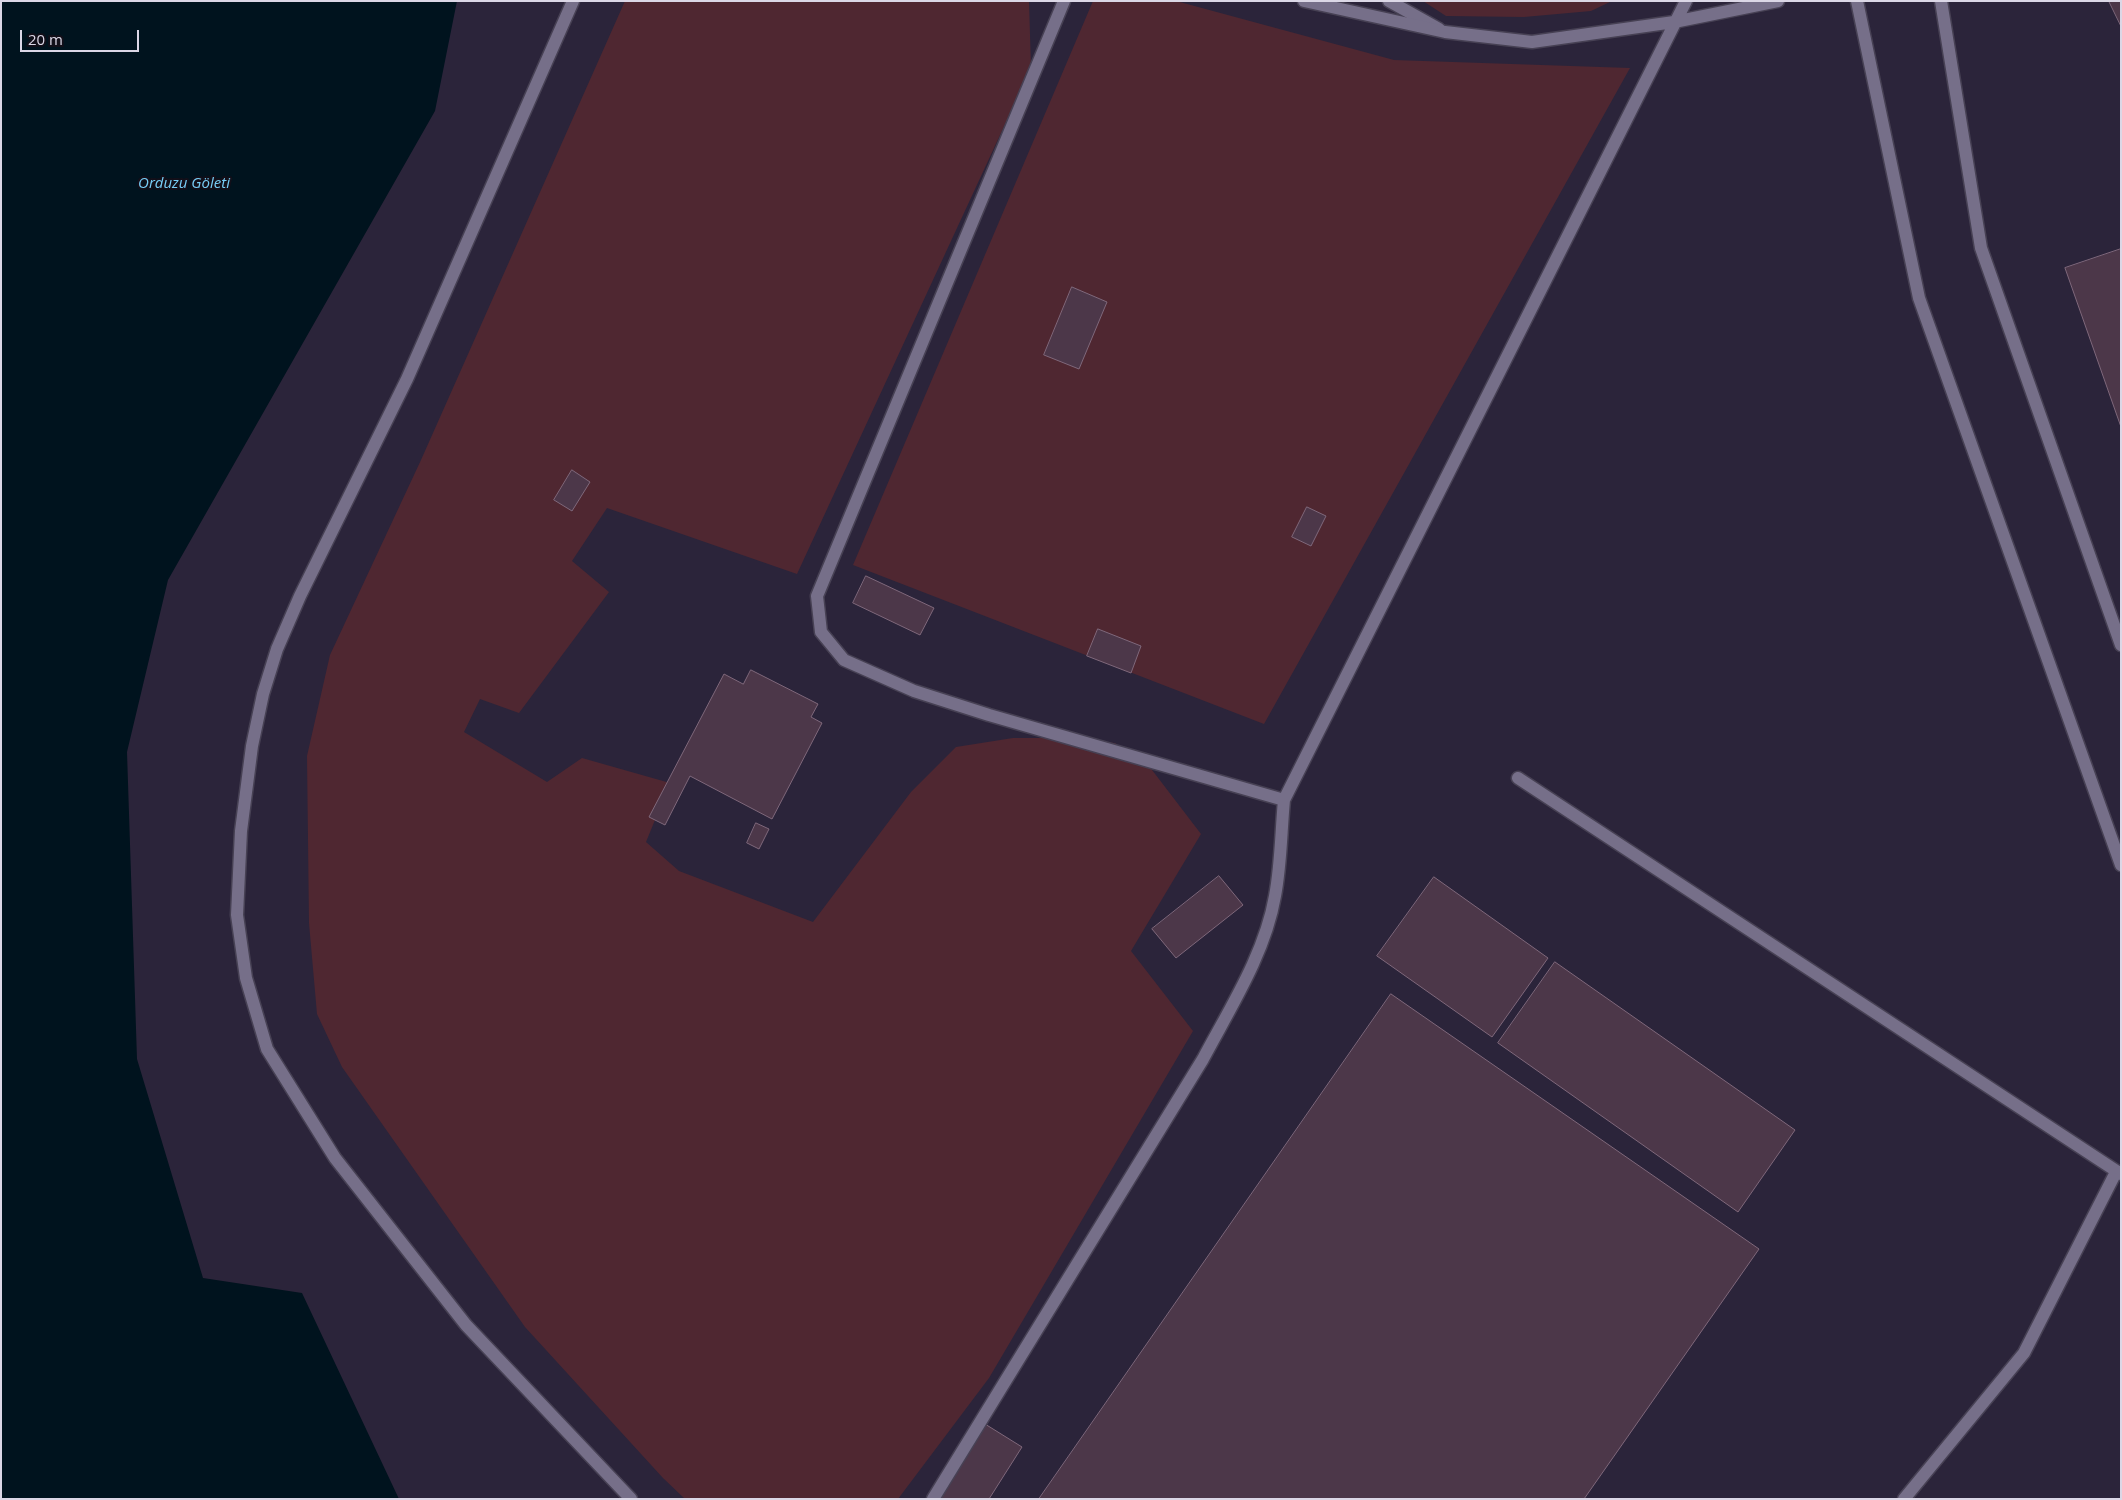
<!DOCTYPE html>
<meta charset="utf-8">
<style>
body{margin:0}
#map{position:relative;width:2122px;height:1500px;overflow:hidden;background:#2b243a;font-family:"Open Sans",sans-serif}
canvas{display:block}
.frame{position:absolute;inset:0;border:2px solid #dbd7e6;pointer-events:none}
.scale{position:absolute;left:20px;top:30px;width:119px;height:22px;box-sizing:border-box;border:2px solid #dbd7e6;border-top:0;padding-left:6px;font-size:15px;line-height:18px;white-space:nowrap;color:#dbd7e6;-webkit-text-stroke:4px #120f19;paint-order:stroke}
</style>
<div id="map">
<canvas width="2122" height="1500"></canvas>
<div class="frame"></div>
<div class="scale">20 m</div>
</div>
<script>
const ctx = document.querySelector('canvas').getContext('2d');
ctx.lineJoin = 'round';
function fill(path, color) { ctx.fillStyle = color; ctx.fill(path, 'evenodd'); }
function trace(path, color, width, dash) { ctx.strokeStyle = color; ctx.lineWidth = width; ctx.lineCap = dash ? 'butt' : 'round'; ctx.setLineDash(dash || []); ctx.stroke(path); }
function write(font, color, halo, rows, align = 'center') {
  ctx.font = font + ' "Open Sans",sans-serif'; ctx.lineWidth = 4; ctx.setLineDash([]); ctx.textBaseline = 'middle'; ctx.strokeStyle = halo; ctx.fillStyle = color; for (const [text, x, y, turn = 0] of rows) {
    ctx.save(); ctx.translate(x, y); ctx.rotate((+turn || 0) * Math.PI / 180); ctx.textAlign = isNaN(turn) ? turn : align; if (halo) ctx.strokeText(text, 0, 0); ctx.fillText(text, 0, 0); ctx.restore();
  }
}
fill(new Path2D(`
 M 625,1 L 1029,1 L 1031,68 L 797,574 L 607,508 L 572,561 L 609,592 L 519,713 L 480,699 L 464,732 L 547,782 L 582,758 L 670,783 L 646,842 L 679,871 L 813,922 L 911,792 L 956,747 L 1013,738 L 1072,738 L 1115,743 L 1149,766 L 1201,834 L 1131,951 L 1193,1031 L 989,1378 L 898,1499 L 685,1499 L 663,1478 L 525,1327 L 342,1067 L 317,1014 L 309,923 L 307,756 L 330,655 L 421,460 Z
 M 1093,1 L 1176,1 L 1394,60 L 1630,68 L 1264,724 L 853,565 Z
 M 1423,1 L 1612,1 L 1591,11 L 1524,17 L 1446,16 Z`), '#4f2731');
fill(new Path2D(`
 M 1,1 L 457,1 L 435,111 L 168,580 L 127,752 L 137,1059 L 203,1278 L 302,1293 L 399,1499 L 1,1499 Z`), '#00131e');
const building = new Path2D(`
 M 2109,1 L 2121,1 L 2121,26 Z
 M 2121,249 L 2121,427 L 2065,268 Z
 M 1072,287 L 1107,302 L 1079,369 L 1044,355 Z
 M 572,470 L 590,482 L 572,511 L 554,500 Z
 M 1307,507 L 1326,516 L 1311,546 L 1292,537 Z
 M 866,576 L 934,608 L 920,635 L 853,603 Z
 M 1098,629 L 1141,646 L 1131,673 L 1087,656 Z
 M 751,670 L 818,704 L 811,717 L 822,723 L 772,819 L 690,776 L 665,825 L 649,817 L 724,674 L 743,684 Z
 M 756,823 L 769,829 L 759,849 L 747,843 Z
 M 1219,876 L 1243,905 L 1176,958 L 1152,929 Z
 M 1434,877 L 1548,958 L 1492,1037 L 1377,956 Z
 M 1555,962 L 1795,1130 L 1738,1212 L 1498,1043 Z
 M 1391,994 L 1759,1249 L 1584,1499 L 1039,1499 Z
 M 985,1424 L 1022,1447 L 989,1499 L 937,1499 Z`);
fill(building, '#4c3749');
trace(building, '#7f687b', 1);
const lane = new Path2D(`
 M 1389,1 L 1439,29
 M 1518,778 L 2121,1174
 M 1904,1499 L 2024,1353 L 2116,1172`);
const street = new Path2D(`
 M 573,1 L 407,379 L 300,596 L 277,649 L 263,694 L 252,746 L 241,831 L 237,915 L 246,978 L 267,1049 L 335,1158 L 466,1325 L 631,1499
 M 1064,1 L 817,596 L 821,632 L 844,660 L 914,691 L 989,715 L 1284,800
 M 1304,1 L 1445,32 L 1532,42 L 1674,22 L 1778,1
 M 933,1499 L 1203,1059 C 1230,1008 1265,954 1275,896 C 1281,865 1281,832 1284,800 L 1686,1`);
const secondary = new Path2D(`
 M 1857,1 L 1919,298 L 2121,865
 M 1941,1 L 1981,248 L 2121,645`);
trace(lane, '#474154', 15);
trace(street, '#474154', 15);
trace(secondary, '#474154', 15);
trace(lane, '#766f89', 12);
trace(street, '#766f89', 12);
trace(secondary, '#766f89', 12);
write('italic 15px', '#77cdf6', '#120f19', [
 ["Orduzu Göleti",184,184]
]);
</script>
